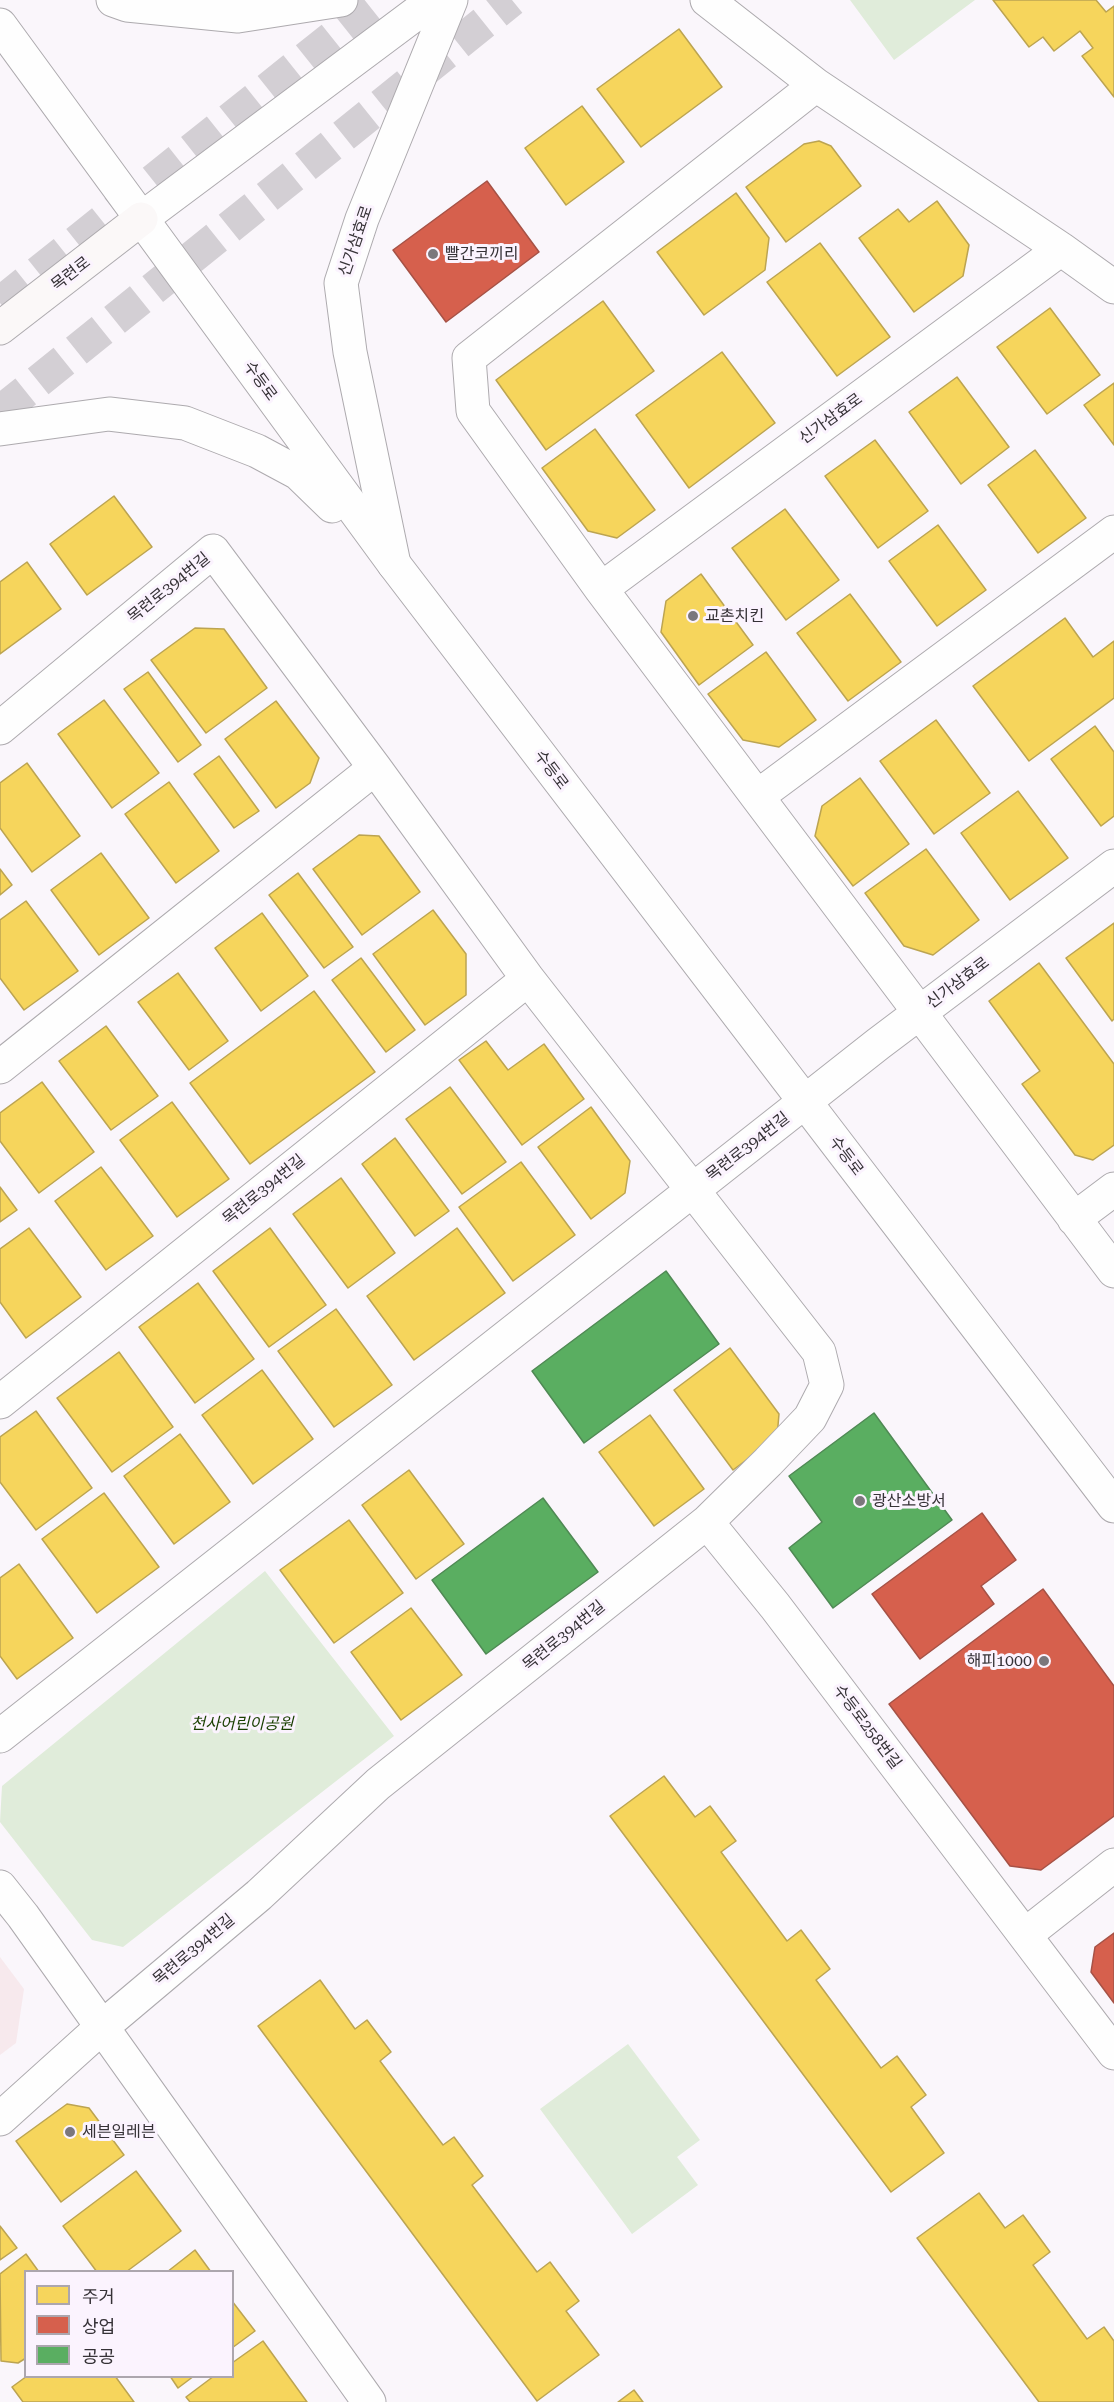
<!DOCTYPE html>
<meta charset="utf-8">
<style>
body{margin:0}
#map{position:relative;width:1114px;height:2402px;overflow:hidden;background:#faf6fb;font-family:"Roboto Serif","Noto Sans KR",serif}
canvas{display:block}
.legend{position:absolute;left:24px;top:2270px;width:210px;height:108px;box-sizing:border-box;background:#fbf3fe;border:2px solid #aca6ae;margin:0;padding:8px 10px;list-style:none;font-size:18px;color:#363237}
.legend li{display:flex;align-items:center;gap:12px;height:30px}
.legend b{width:30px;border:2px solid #aca6ae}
</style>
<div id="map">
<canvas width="1114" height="2402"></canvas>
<ul class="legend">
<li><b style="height:16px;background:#f6d55c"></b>주거</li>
<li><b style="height:16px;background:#d6604d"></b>상업</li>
<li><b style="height:16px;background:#5aae61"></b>공공</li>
</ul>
</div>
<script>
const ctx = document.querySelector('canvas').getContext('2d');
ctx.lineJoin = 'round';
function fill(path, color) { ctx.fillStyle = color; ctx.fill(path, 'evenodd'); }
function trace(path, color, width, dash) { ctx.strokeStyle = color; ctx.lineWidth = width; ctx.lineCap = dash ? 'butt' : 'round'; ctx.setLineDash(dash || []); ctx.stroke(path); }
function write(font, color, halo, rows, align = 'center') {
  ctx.font = font + ' "Roboto Serif","Noto Sans KR",serif'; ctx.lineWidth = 6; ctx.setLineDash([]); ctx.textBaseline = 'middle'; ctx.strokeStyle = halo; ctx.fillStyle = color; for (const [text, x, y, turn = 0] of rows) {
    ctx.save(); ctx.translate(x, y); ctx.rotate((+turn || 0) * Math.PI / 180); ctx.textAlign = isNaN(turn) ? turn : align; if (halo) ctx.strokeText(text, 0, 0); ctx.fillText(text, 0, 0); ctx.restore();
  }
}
fill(new Path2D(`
 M 0,1957 L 24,1989 L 16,2043 L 0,2055 Z`), '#f7e9ed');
fill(new Path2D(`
 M 850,0 L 975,0 L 894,60 Z
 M 265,1571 L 394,1736 L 123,1947 L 92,1940 L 0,1822 L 2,1786 Z
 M 628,2044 L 700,2140 L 677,2157 L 698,2185 L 632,2234 L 540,2109 Z`), '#e0ecda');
const homes = new Path2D(`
 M 993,0 L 1096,0 L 1106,12 L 1114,6 L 1114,97 L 1082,56 L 1093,48 L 1080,31 L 1054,51 L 1043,37 L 1029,47 Z
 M 679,29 L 722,87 L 641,147 L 597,89 Z
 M 582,106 L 624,162 L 566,205 L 525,148 Z
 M 819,141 L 831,146 L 861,186 L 786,242 L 746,187 L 804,144 Z
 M 736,193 L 769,238 L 765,270 L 704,315 L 657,252 Z
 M 937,201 L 969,245 L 963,276 L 914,312 L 859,238 L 898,209 L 909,222 Z
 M 820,243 L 890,337 L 837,376 L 767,282 Z
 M 603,301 L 654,371 L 546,450 L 496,380 Z
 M 1050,308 L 1100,375 L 1047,414 L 997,347 Z
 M 722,352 L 775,423 L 689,488 L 636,415 Z
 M 957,377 L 1009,447 L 961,484 L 909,412 Z
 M 1114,383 L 1114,445 L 1084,405 Z
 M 595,429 L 655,510 L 617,538 L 588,531 L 542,468 Z
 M 875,440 L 928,511 L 878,548 L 825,476 Z
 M 1035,450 L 1086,518 L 1038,553 L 988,485 Z
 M 114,496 L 152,547 L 87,595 L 50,544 Z
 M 785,509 L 839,580 L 786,620 L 732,548 Z
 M 938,525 L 986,590 L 937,626 L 889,561 Z
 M 27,562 L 61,609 L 0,654 L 0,582 Z
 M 701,574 L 753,645 L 699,685 L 661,632 L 666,601 Z
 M 850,594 L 901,662 L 848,701 L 797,633 Z
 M 1065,618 L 1093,657 L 1114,641 L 1114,698 L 1029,761 L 973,686 Z
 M 195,628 L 224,629 L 267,688 L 206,733 L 151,660 Z
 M 766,652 L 816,720 L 779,747 L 743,740 L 708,694 Z
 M 148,672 L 201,745 L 178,762 L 124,689 Z
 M 104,700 L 159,773 L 112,808 L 58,734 Z
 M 276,701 L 319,758 L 310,783 L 276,808 L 225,739 Z
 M 936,720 L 990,793 L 934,834 L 880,761 Z
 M 1095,726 L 1114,752 L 1114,816 L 1101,826 L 1051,759 Z
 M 219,756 L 259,811 L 234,828 L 194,774 Z
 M 27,763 L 80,836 L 32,872 L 0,828 L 0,783 Z
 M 860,778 L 909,844 L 853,886 L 815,836 L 822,806 Z
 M 169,782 L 219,851 L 176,883 L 125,814 Z
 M 1018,791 L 1068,858 L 1010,900 L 961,833 Z
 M 359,835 L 379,836 L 420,892 L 362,935 L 313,869 Z
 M 926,849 L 979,920 L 933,955 L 904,946 L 865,893 Z
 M 101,853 L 149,918 L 99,955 L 51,890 Z
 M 0,869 L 12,885 L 0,895 Z
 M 298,873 L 353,947 L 324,968 L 269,895 Z
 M 26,901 L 78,971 L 24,1010 L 0,978 L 0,920 Z
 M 433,910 L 466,954 L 466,995 L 425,1025 L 373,954 Z
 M 262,913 L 308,976 L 261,1011 L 215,948 Z
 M 1114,923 L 1114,1019 L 1112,1021 L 1066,958 Z
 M 361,958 L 415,1030 L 386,1052 L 332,980 Z
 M 1039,963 L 1114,1064 L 1114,1145 L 1093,1160 L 1075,1155 L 1022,1084 L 1040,1071 L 989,1001 Z
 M 178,973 L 228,1041 L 189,1070 L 138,1002 Z
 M 314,991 L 375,1072 L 250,1164 L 190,1083 Z
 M 106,1026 L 158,1096 L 111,1130 L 59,1061 Z
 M 486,1041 L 508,1070 L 544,1044 L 584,1099 L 522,1145 L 459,1060 Z
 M 42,1082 L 94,1152 L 39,1193 L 0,1141 L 0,1113 Z
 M 450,1087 L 506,1162 L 462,1194 L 406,1119 Z
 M 172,1102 L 229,1179 L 177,1217 L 120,1140 Z
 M 591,1107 L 630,1161 L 625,1193 L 591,1219 L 538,1147 Z
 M 395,1138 L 449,1211 L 415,1236 L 362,1164 Z
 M 521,1162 L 575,1235 L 513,1281 L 459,1207 Z
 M 101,1167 L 153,1236 L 106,1270 L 55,1201 Z
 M 341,1178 L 395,1253 L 348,1288 L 293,1214 Z
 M 0,1187 L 17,1210 L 0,1222 Z
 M 29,1228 L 81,1297 L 26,1338 L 0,1302 L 0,1249 Z
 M 270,1228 L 326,1305 L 269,1347 L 213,1271 Z
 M 457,1228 L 505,1293 L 414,1360 L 367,1296 Z
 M 198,1283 L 254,1359 L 195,1403 L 139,1327 Z
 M 336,1309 L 392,1385 L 334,1427 L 278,1351 Z
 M 730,1348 L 779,1414 L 777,1437 L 733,1470 L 674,1390 Z
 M 119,1352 L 173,1427 L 112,1472 L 57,1398 Z
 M 262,1370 L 313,1439 L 253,1484 L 202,1415 Z
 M 36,1411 L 92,1488 L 36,1530 L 0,1482 L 0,1437 Z
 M 650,1415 L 704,1489 L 654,1526 L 599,1452 Z
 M 180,1434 L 230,1502 L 174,1544 L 124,1476 Z
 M 409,1470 L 464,1544 L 416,1579 L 362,1505 Z
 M 104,1493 L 159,1567 L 97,1613 L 42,1539 Z
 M 349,1520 L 403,1593 L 334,1643 L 280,1570 Z
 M 19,1564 L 73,1638 L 17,1679 L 0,1656 L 0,1578 Z
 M 411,1608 L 462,1675 L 401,1720 L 351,1652 Z
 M 664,1776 L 695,1817 L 710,1806 L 736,1841 L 721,1852 L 787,1941 L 801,1930 L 830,1969 L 816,1980 L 881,2068 L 897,2056 L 926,2095 L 911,2107 L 944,2153 L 891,2192 L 610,1816 Z
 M 320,1980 L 355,2029 L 367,2020 L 391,2052 L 380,2061 L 443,2145 L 454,2137 L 483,2176 L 472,2185 L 537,2272 L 550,2262 L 579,2301 L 566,2311 L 599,2355 L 537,2401 L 258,2026 Z
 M 67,2104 L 89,2108 L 124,2155 L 61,2202 L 16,2141 Z
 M 136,2171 L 181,2231 L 126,2272 L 97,2272 L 63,2226 Z
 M 979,2193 L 1005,2228 L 1023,2215 L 1050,2252 L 1033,2265 L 1087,2339 L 1104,2327 L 1114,2341 L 1114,2402 L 1039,2402 L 917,2238 Z
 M 0,2226 L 17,2248 L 0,2260 Z
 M 195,2250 L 211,2272 L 167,2272 Z
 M 26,2254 L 39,2272 L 26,2272 L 26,2358 L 18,2363 L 1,2361 L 0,2274 Z
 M 232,2301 L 255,2331 L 232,2348 Z
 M 263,2341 L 307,2402 L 190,2402 L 186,2397 L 214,2376 L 232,2376 L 232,2363 Z
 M 27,2376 L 115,2376 L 134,2402 L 23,2402 L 12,2387 Z
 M 170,2376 L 194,2376 L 178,2388 Z
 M 634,2390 L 643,2402 L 618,2402 Z`);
fill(homes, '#f6d55c');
trace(homes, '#bca451', 1.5);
const shops = new Path2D(`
 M 487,181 L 539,252 L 446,322 L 393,250 Z
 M 982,1513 L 1016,1560 L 981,1586 L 994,1604 L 920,1659 L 872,1594 Z
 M 1043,1589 L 1114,1686 L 1114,1816 L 1041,1870 L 1010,1866 L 889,1704 Z
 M 1114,1933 L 1114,2003 L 1091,1972 L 1095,1947 Z`);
fill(shops, '#d6604d');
trace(shops, '#a65246', 1.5);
const public = new Path2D(`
 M 666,1271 L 719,1344 L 584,1443 L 532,1371 Z
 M 874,1413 L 952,1520 L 833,1608 L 789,1548 L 822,1522 L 789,1476 Z
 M 543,1498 L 598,1572 L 486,1654 L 432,1580 Z`);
fill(public, '#5aae61');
trace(public, '#4f8954', 1.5);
trace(new Path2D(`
 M 0,303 L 379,0
 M 0,412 L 512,0`), '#d3cfd4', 33, [33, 16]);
const minor = new Path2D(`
 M 707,0 L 816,85 L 1061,249 L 1114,287
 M 816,85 L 469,358 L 473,411 L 601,589 L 1114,1271
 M 141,219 L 434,0
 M 394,564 L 350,352 L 341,283 L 362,219 L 451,0
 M 601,589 L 1061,249
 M 0,728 L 213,551 L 375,768 L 528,979 L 819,1352 L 827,1385 L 810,1418 L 768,1462 L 707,1522 L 378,1784 L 259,1895 L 101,2028 L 0,2119
 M 758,796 L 1114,532
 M 0,1067 L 375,768
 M 1074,1219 L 1114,1189
 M 0,1402 L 528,979
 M 707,1522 L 775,1606 L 1114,2053
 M 0,1736 L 878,1044 L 1114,866
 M 0,1887 L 23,1916 L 369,2402
 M 1025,1935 L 1114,1865`);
const tertiary = new Path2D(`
 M 113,0 L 127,5 L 238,16 L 341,0
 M 0,25 L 394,564 L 1114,1506
 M 0,429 L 109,414 L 185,423 L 257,451 L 298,473 L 332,506`);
const secondary = new Path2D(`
 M 0,328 L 141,219`);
trace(minor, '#adaaae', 35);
trace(tertiary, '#adaaae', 35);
trace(secondary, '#adaaae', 35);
trace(minor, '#fefefe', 33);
trace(tertiary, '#fefefe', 33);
trace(secondary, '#fbf8f8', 33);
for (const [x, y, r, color] of [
 [433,254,6,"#7b777c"],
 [693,616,6,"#7b777c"],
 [860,1501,6,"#7b777c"],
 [1044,1661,6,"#7b777c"],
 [70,2132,6,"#7b777c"]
]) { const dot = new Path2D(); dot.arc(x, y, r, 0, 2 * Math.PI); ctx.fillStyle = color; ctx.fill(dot); trace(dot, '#fbf3fe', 2); }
write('16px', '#363237', '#fbf3fe', [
 ["신가삼효로",356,241,-71],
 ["목련로",71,274,-38],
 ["수등로",260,381,54],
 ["신가삼효로",831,419,-36],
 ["목련로394번길",169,588,-39],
 ["수등로",551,770,53],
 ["신가삼효로",958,983,-37],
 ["목련로394번길",748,1147,-38],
 ["수등로",846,1156,53],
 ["목련로394번길",264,1190,-39],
 ["목련로394번길",564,1636,-39],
 ["수등로258번길",867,1727,53],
 ["목련로394번길",194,1950,-40]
]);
write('16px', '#363237', '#fbf3fe', [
 ["빨간코끼리",445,254],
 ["교촌치킨",705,616],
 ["광산소방서",872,1501],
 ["해피1000",1032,1661,"right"],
 ["세븐일레븐",82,2132]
], 'left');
write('italic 16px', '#193f00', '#fbf3fe', [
 ["천사어린이공원",242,1724]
]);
</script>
